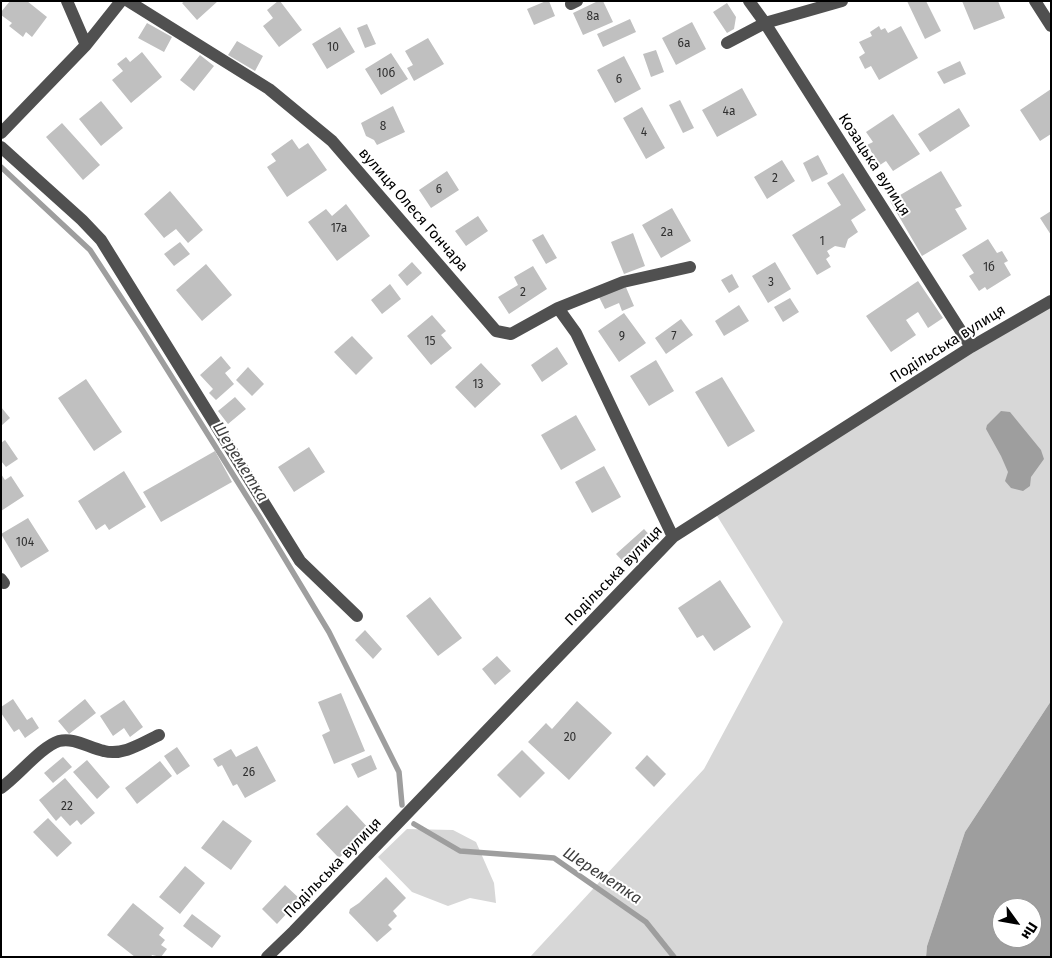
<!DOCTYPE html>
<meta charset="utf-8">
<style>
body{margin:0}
#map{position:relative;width:1052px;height:958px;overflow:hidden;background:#fff;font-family:"Fira Sans",sans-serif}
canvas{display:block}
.frame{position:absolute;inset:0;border:2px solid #000;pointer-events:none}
.north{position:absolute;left:992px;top:898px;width:50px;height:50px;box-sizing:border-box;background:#fff;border:1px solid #999;border-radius:50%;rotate:122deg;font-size:14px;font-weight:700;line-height:20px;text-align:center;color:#000}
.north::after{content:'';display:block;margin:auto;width:18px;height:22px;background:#000;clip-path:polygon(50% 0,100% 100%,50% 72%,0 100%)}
</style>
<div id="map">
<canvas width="1052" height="958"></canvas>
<div class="frame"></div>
<div class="north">Пн</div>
</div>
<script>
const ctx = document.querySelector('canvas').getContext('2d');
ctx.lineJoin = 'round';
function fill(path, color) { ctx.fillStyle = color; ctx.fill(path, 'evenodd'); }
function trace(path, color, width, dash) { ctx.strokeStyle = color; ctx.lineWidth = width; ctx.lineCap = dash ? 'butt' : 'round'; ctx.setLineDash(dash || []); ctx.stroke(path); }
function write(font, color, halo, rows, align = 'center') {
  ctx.font = font + ' "Fira Sans",sans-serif'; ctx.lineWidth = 4; ctx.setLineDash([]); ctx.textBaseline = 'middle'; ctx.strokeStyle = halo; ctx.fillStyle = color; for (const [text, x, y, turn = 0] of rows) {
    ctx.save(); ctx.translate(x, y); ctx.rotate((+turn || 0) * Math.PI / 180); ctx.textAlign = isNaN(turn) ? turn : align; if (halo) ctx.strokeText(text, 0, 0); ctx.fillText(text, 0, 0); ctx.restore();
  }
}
fill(new Path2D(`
 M 1051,301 L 1051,701 L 965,832 L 927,946 L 926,957 L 530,957 L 704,769 L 783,622 L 714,511 Z
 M 407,829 L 453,830 L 476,842 L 494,883 L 496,903 L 470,898 L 448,906 L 412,892 L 378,857 Z`), '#d7d7d7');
fill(new Path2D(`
 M 1001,411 L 1010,412 L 1041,450 L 1044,459 L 1031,477 L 1030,486 L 1023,491 L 1011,488 L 1005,481 L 1008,472 L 1001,456 L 986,429 L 987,425 Z
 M 1051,701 L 1051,957 L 926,957 L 927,946 L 965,832 ZM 1002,908 L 1032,908 L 1032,938 L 1002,938 Z`), '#9e9e9e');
trace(new Path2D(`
 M 1,167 L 90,250 L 143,331 L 259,516 L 329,632 L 399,772 L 402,805
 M 414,824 L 460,851 L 554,858 L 646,922 L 674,957`), '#9e9e9e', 5.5);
fill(new Path2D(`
 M 10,1 L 27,1 L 47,17 L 32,37 L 26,32 L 23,37 L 9,26 L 12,23 L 1,15 L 1,12 Z
 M 185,1 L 218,1 L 197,20 L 182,3 Z
 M 278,1 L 280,1 L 302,30 L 279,47 L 263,26 L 273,18 L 267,10 Z
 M 546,1 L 549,1 L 555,16 L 534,25 L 527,9 Z
 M 598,1 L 603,1 L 613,22 L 583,35 L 573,13 Z
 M 907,1 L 926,1 L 941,31 L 925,39 Z
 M 962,1 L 998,1 L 1005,18 L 974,30 Z
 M 727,3 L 736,17 L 734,29 L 727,33 L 713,12 Z
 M 630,19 L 636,32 L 603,47 L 597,34 Z
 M 692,22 L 706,49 L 676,65 L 662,38 Z
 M 147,23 L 172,37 L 164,52 L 138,38 Z
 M 367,24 L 376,44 L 365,48 L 357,28 Z
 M 879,26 L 881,30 L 885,28 L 888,33 L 901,26 L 918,58 L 879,80 L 871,66 L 865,69 L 859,57 L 865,53 L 859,42 L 872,36 L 870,32 Z
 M 340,27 L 355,52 L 327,69 L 312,44 Z
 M 428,38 L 444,64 L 414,81 L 407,68 L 413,65 L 405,51 Z
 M 237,41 L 263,56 L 255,71 L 228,55 Z
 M 656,50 L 664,72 L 651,77 L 643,54 Z
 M 142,52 L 162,77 L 131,103 L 112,80 L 123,71 L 117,64 L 126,57 L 130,62 Z
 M 391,53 L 408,79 L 381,95 L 365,69 Z
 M 200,55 L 214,66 L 194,91 L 180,80 Z
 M 624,56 L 641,89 L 615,103 L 597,70 Z
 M 960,61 L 966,74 L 944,84 L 937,72 Z
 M 742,88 L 757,115 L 717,137 L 702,110 Z
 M 1051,89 L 1051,134 L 1040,141 L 1020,110 Z
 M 680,100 L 694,128 L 683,133 L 669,105 Z
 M 101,101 L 123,128 L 101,146 L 79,119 Z
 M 393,106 L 405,132 L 377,145 L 374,140 L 366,136 L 361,123 Z
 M 642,107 L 665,148 L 646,159 L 623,118 Z
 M 959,108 L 970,126 L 930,152 L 918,134 Z
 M 893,114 L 920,154 L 893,171 L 886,161 L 880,165 L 867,145 L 873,142 L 866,132 Z
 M 62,123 L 100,165 L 83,180 L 46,137 Z
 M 292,139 L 299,149 L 308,143 L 327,170 L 287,197 L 267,167 L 276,161 L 271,154 Z
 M 818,155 L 828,174 L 812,182 L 803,163 Z
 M 782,160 L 795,181 L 767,199 L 754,177 Z
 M 447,171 L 459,190 L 431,208 L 419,190 Z
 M 941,171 L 962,206 L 955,209 L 967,229 L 922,256 L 890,201 Z
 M 843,173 L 866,210 L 851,220 L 858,232 L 848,239 L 845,248 L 835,246 L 827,251 L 830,256 L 826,259 L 831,267 L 817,275 L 792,235 L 841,205 L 827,183 Z
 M 170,191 L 203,230 L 188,243 L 176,229 L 164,238 L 144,214 Z
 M 346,204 L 370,236 L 337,261 L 308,222 L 326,209 L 332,216 Z
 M 672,208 L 691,241 L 661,258 L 642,225 Z
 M 1051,211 L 1051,235 L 1040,218 Z
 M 478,216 L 488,231 L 466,246 L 455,231 Z
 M 633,233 L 645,266 L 624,274 L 611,242 Z
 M 543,234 L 557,258 L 546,264 L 532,240 Z
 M 988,239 L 997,253 L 1002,251 L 1008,261 L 1004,263 L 1011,275 L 987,290 L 985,287 L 979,291 L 969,276 L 974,273 L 962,255 Z
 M 180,242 L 190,254 L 174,266 L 164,254 Z
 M 412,262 L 422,273 L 407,286 L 398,275 Z
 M 775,262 L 791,289 L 768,303 L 752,276 Z
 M 206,264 L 232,295 L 202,321 L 176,290 Z
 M 533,266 L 547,289 L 509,314 L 498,297 L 518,285 L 514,277 Z
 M 732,274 L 739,287 L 729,293 L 721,280 Z
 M 918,281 L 943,318 L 928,328 L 918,312 L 906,320 L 916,335 L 891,352 L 866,316 Z
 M 390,284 L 401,299 L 382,314 L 371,300 Z
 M 625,285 L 634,306 L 622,311 L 619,303 L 605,309 L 599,297 Z
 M 790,298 L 799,312 L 783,322 L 774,307 Z
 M 739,305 L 749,321 L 724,336 L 715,321 Z
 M 624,313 L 646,343 L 619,362 L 598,331 Z
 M 432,315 L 446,331 L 441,335 L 452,348 L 431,365 L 407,336 Z
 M 681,319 L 693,335 L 666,354 L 655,338 Z
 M 352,336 L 373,358 L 356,375 L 334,352 Z
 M 557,347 L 568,364 L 542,382 L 531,365 Z
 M 221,356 L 231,368 L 225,373 L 234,384 L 216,400 L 209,393 L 213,389 L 200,375 Z
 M 656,360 L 674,391 L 649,406 L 630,376 Z
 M 481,363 L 501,384 L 475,408 L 455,387 Z
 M 248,367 L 264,384 L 252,396 L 236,380 Z
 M 722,377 L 755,431 L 728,447 L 695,392 Z
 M 86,379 L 122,432 L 94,451 L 58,398 Z
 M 235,397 L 246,409 L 228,424 L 218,411 Z
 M 1,407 L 10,418 L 1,426 Z
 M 576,415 L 596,450 L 561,470 L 541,435 Z
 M 5,440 L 18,459 L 6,467 L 1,461 L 1,443 Z
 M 309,447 L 325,472 L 294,492 L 278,467 Z
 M 215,451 L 232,482 L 161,522 L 143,492 Z
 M 604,466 L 621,497 L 592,513 L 575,482 Z
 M 124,471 L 146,507 L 109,530 L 105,524 L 96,530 L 78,501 Z
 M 1,474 L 5,480 L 11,476 L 24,496 L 1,511 Z
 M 28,518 L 49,551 L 21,568 L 1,534 Z
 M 644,529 L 655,541 L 628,567 L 616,554 Z
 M 720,580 L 751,627 L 714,651 L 703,635 L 697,638 L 678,608 Z
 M 430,597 L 462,638 L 438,656 L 406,616 Z
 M 365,630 L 382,649 L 373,659 L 355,640 Z
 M 497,656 L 511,671 L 495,685 L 482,669 Z
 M 341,693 L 365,751 L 334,764 L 322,735 L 330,731 L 318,702 Z
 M 13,699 L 27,720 L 32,717 L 39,728 L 25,738 L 19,729 L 14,732 L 1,713 L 1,707 Z
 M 85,699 L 96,713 L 69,734 L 58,721 Z
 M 124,700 L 143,727 L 130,737 L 124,728 L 113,736 L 100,716 Z
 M 577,701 L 612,733 L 569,780 L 528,742 L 546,723 L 552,729 Z
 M 257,746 L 276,781 L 245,798 L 237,784 L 233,786 L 222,765 L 218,767 L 213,759 L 231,749 L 236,757 Z
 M 177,747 L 190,766 L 177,775 L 164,756 Z
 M 522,750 L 545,773 L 520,798 L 497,775 Z
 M 371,755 L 377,769 L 358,778 L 351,764 Z
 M 647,755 L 666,774 L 654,787 L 635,768 Z
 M 63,757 L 72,767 L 53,783 L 44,773 Z
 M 87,760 L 110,787 L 97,799 L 73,772 Z
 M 160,761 L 172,776 L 137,804 L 125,788 Z
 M 65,778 L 95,813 L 81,825 L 77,820 L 70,826 L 61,816 L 56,821 L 39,800 Z
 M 347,805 L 370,830 L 339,858 L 316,834 Z
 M 48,818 L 72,843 L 57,857 L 33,832 Z
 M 223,820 L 252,841 L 231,870 L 201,848 Z
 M 185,866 L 205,883 L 180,914 L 159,897 Z
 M 386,877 L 406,898 L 393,911 L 397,916 L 388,925 L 392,929 L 377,942 L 349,913 L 350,909 L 359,903 Z
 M 285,885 L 300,899 L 277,924 L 262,909 Z
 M 133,903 L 164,928 L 159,935 L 165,940 L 161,945 L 167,949 L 161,957 L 152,955 L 151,957 L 135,957 L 107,935 Z
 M 192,914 L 221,936 L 212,948 L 183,926 Z`), '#c0c0c0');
trace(new Path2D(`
 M 67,1 L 86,45
 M 128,1 L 269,89 L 332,141 L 496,331 L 511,334 L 558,308 L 623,282 L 690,267
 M 749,1 L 765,23 L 971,347
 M 1035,1 L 1051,26
 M 571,4 L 577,1
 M 727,43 L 765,23 L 842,1
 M 1,133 L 86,45 L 121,1
 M 1,147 L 82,220 L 101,240 L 300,561 L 357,616
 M 558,308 L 576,333 L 673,537
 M 1,579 L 4,583
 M 1,788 C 17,777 42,746 59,741 C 74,737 89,748 104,751 C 123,756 142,743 159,735
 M 267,957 L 294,931 L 673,537 L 971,347 L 1051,301`), '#505050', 12);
write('12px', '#303030', null, [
 ["8а",593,17],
 ["6а",684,44],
 ["10",333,48],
 ["10б",386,74],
 ["6",619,80],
 ["4а",729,112],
 ["8",383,127],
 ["4",644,133],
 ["2",775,179],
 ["6",439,190],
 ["17а",339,229],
 ["2а",667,233],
 ["1",822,242],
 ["1б",989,268],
 ["3",771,283],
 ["2",523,293],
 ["9",622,337],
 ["7",674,337],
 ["15",430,342],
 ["13",478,385],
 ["104",25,543],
 ["20",570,738],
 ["26",249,773],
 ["22",67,807]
]);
write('15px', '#000', '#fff', [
 ["Козацька вулиця",874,165,57],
 ["вулиця Олеся Гончара",413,210,49],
 ["Подільська вулиця",948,344,-32],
 ["Подільська вулиця",614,576,-46],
 ["Подільська вулиця",333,868,-46]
]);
write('italic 16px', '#3f3f3f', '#fff', [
 ["Шереметка",240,462,58],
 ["Шереметка",602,876,33]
]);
</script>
